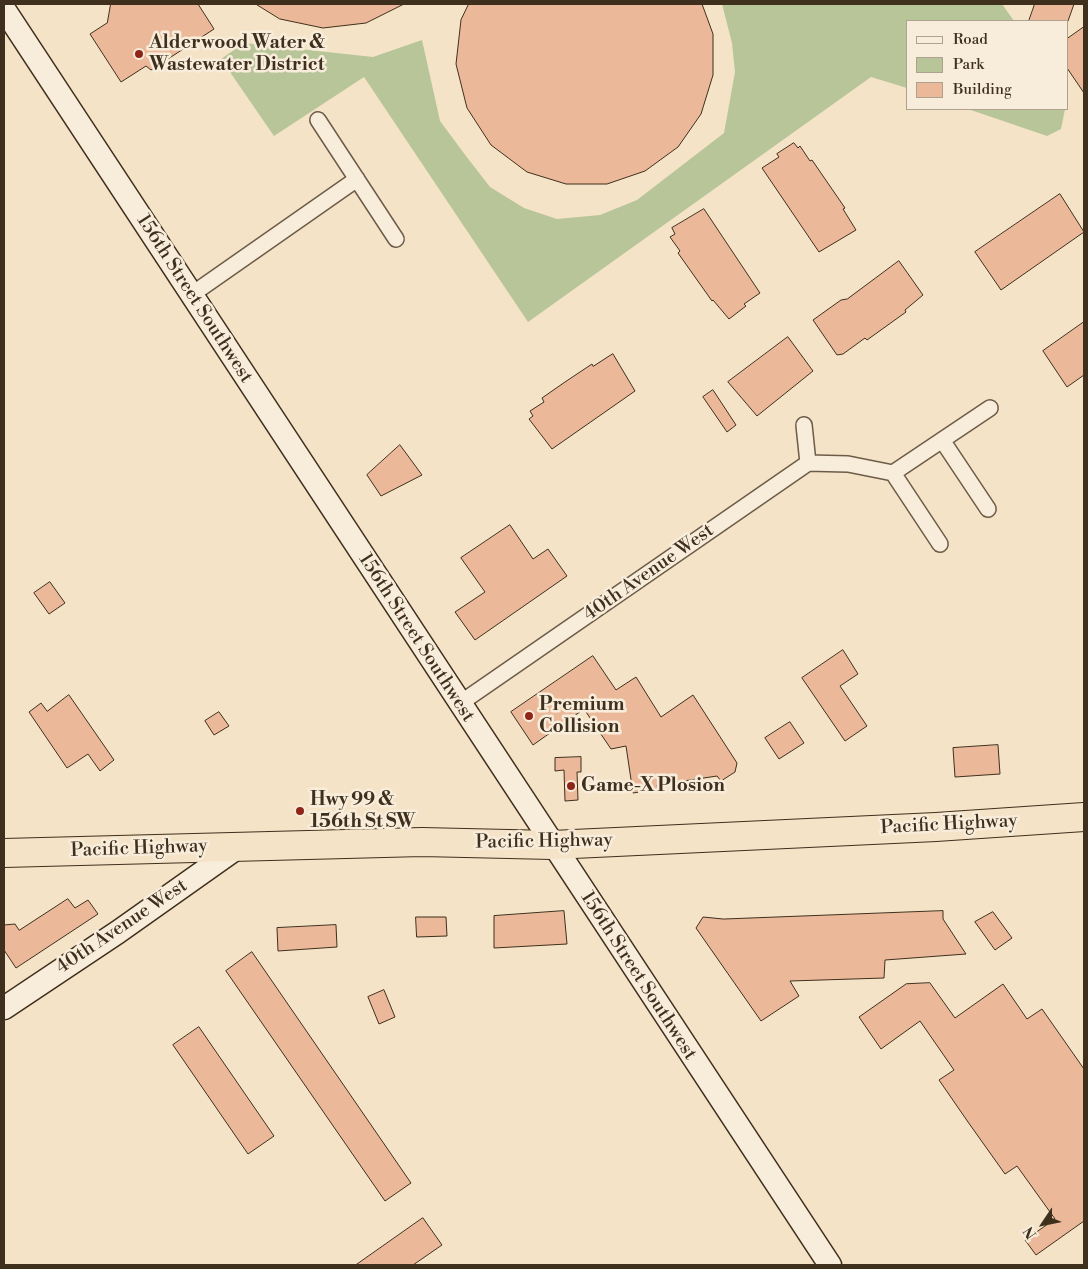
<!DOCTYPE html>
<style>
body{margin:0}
#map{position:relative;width:1088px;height:1269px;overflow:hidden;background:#f5e3c7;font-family:"Libre Bodoni",serif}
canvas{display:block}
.frame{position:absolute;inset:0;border:5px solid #3f2f1d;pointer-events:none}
.legend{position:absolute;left:906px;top:20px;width:162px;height:90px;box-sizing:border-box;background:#f8eddb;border:1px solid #aea18f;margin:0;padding:6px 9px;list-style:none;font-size:15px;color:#3f2f1d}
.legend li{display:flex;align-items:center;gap:10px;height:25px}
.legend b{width:25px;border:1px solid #aea18f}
.north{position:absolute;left:1018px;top:1199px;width:50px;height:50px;-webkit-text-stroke:4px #f8eddb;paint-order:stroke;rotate:236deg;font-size:14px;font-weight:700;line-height:20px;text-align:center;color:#3f2f1d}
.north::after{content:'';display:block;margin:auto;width:18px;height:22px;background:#3f2f1d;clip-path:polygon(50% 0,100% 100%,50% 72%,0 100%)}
</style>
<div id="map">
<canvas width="1088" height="1269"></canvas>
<div class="frame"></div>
<ul class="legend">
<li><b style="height:6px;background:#f8eddb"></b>Road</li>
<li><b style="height:14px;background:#b7c599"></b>Park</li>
<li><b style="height:14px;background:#ebb99a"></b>Building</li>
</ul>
<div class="north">N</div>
</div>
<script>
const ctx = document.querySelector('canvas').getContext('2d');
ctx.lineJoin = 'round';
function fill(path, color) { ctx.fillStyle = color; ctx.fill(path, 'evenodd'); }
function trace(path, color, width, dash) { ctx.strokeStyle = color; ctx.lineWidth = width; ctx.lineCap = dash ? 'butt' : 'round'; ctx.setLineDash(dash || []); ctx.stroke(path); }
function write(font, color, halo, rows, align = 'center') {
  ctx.font = font + ' "Libre Bodoni",serif'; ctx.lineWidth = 5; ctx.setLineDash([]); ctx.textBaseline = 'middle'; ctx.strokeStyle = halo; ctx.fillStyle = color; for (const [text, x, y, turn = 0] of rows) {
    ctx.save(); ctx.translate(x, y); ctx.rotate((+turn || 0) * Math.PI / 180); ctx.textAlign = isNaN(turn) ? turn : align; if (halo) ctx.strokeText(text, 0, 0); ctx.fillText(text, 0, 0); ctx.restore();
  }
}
fill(new Path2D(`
 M 722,4 L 1002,4 L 1014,21 L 907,21 L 907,88 L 871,77 L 528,322 L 364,77 L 274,136 L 221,59 L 244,43 L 373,57 L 422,40 L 440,121 L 466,156 L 490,187 L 524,208 L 557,219 L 600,215 L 637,200 L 724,133 L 735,72 L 732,43 Z
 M 968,109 L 1065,109 L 1061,129 L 1047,136 Z`), '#b7c599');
const building = new Path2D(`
 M 111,4 L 198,4 L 214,29 L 151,70 L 146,66 L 121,82 L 90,34 L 107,23 Z
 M 256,4 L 404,4 L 366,23 L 323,28 L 280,19 Z
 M 469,4 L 702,4 L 713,34 L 713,75 L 701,114 L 678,147 L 645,171 L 607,184 L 566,184 L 527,172 L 491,145 L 467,108 L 456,64 L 461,20 Z
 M 1035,4 L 1074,4 L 1068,21 L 1029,21 Z
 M 1084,27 L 1084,93 L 1067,68 L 1067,39 Z
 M 794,143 L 798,148 L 800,146 L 810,161 L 812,160 L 845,208 L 843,209 L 856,230 L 819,252 L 762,168 L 779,157 L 777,154 Z
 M 1060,194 L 1084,232 L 1001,290 L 975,252 Z
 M 704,209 L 760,293 L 744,304 L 746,306 L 729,319 L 713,300 L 712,301 L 678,253 L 680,251 L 670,237 L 675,234 L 672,228 Z
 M 899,261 L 923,295 L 905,310 L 906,312 L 867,340 L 865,338 L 843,354 L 837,355 L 813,320 L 841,300 L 847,299 Z
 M 1084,322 L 1084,375 L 1067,387 L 1043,351 Z
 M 788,337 L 813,371 L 757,416 L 728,382 Z
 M 613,354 L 635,391 L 552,449 L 529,419 L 533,416 L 530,411 L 544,402 L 542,398 L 565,382 L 592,364 L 593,366 Z
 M 713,390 L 736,425 L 727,432 L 703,397 Z
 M 400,445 L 422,475 L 381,496 L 367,475 Z
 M 510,525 L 533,559 L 548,549 L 567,576 L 475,640 L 455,612 L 485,592 L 461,558 Z
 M 50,582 L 65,603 L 49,614 L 34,593 Z
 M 843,650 L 858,674 L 840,686 L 867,726 L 845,741 L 802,678 Z
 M 593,656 L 616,690 L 636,677 L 661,717 L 693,695 L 737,763 L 735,772 L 721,781 L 717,776 L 657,785 L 658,789 L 633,793 L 626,746 L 611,749 L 584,709 L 533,745 L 511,712 Z
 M 69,695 L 114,760 L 100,771 L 88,754 L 67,768 L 29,712 L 41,703 L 47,711 Z
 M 219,712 L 229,726 L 214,735 L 205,721 Z
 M 790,722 L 804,743 L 779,759 L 765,738 Z
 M 998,745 L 1000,774 L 955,777 L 953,748 Z
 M 581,757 L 581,772 L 577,772 L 578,800 L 565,801 L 564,770 L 555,771 L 555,758 Z
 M 68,899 L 75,908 L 88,900 L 98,914 L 16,968 L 4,950 L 4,925 L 15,924 L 19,930 Z
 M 564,911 L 567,944 L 494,948 L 494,916 Z
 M 943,911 L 943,919 L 966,954 L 885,960 L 884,978 L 790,981 L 799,996 L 761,1021 L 696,928 L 703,917 L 723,919 Z
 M 993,912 L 1012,938 L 995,950 L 975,922 Z
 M 416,917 L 446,917 L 447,936 L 417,937 Z
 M 336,925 L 337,947 L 278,951 L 277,928 Z
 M 252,952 L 411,1183 L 385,1201 L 226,971 Z
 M 930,983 L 955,1018 L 1003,984 L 1027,1019 L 1042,1009 L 1084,1069 L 1084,1221 L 1036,1255 L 1025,1240 L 1055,1219 L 1017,1166 L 1005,1174 L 968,1122 L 939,1080 L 954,1070 L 920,1021 L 881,1049 L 859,1017 L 906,984 Z
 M 384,990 L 395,1017 L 379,1024 L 368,997 Z
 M 199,1027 L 274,1136 L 248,1154 L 173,1045 Z
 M 423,1218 L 442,1245 L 413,1265 L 356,1265 Z`);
fill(building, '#ebb99a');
trace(building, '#3f2f1d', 1);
const street = new Path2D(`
 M 318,120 L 396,239
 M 191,295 L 357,179
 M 942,440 L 988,509
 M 808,463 L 848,464 L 893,473 L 990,408
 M 893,473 L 940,544
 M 459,704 L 808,463 L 804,425`);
const secondary = new Path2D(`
 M 4,9 L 830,1265
 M 4,1008 L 118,932 L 241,845`);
const highway = new Path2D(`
 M 4,853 L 422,842 L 552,845 L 936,827 L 1084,817`);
trace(street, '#6c5c48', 18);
trace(secondary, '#3f2f1d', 25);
trace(highway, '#3f2f1d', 30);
trace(street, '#f8eddb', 15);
trace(secondary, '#f8eddb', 22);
trace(highway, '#f5e3c7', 28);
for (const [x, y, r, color] of [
 [139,54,5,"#8f2418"],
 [529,716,5,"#8f2418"],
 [571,786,5,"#8f2418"],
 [300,811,5,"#8f2418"]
]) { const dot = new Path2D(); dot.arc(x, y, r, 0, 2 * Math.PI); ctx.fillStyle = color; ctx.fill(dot); trace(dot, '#f8eddb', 2); }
write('bold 19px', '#3f2f1d', '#f8eddb', [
 ["Alderwood Water &",149,43],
 ["Wastewater District",149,65],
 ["Premium",539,705],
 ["Collision",539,727],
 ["Game-X Plosion",581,786],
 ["Hwy 99 &",310,800],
 ["156th St SW",310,822]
], 'left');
write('19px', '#3f2f1d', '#f8eddb', [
 ["156th Street Southwest",194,299,57],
 ["40th Avenue West",649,573,-35],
 ["156th Street Southwest",416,638,57],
 ["Pacific Highway",949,825,-3],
 ["Pacific Highway",544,842,-1],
 ["Pacific Highway",139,849,-2],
 ["40th Avenue West",122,927,-34],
 ["156th Street Southwest",638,976,57]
]);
</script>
